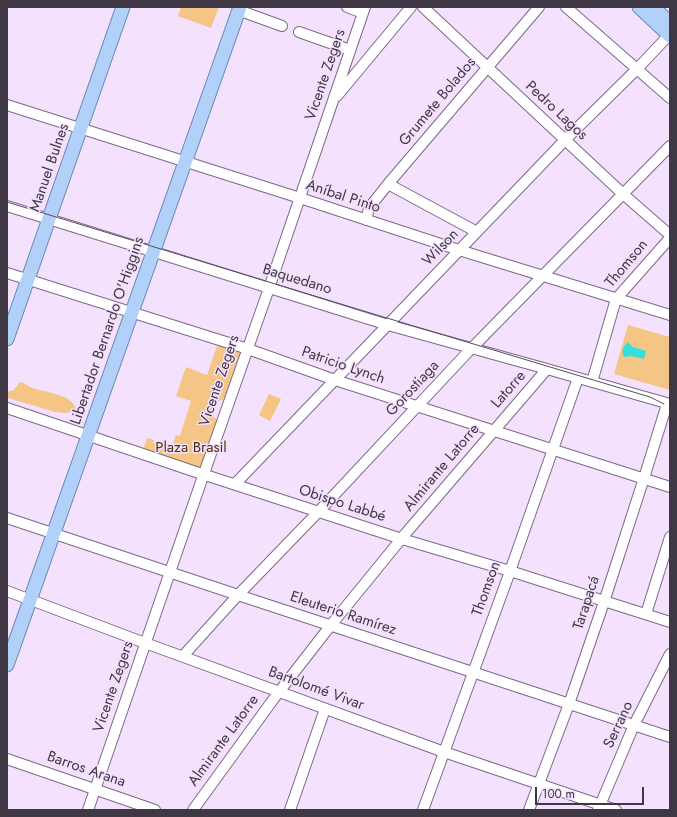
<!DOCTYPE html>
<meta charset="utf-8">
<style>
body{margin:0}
#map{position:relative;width:677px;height:817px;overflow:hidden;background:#f4e1fd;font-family:Jost,sans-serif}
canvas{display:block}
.frame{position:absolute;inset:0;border:8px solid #403745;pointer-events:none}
.scale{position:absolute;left:535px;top:787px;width:109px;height:18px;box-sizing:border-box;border:2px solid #403745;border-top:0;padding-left:5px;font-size:12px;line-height:14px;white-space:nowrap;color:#403745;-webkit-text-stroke:3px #f4e1fd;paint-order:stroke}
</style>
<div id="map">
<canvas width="677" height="817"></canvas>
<div class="frame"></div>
<div class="scale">100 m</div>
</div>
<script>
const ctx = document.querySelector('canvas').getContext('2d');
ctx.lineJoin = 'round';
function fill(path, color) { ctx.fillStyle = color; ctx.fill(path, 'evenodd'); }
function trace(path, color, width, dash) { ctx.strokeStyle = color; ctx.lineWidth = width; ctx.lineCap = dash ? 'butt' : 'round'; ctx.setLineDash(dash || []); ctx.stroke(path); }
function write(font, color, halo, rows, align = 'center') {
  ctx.font = font + ' Jost,sans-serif'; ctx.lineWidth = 3; ctx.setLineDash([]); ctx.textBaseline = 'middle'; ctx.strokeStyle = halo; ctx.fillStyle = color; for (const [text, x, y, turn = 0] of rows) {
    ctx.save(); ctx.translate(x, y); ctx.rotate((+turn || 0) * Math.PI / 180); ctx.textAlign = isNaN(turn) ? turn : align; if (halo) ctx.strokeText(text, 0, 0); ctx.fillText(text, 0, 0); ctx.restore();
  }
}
fill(new Path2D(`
 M 181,7 L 219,7 L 211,28 L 178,16 Z
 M 628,325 L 670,337 L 670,390 L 614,374 Z
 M 218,343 L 237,349 L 240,353 L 225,399 L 218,401 L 213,416 L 217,420 L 201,467 L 199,469 L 146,452 L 144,447 L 147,438 L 154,440 L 153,443 L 171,449 L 176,435 L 180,436 L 191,401 L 176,396 L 186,367 L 207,375 Z
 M 21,382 C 26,384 30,388 36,389 C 48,393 74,395 76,410 L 66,413 L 55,412 L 8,398 L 7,392 L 14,390 L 19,383 Z
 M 269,394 L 281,399 L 270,421 L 259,415 Z`), '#f4c584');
fill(new Path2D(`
 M 628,342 L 633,347 L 646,351 L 644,359 L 631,356 L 624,357 C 621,351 623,346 628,342 Z`), '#35dfde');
const minor = new Path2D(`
 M 347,7 L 363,13
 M 423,7 L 623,194 L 670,235
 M 566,7 L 670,98
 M 238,10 L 282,26
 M 299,32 L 350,50
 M 337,96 L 411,7
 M 7,105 L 300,198 L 459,250 L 670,315
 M 388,184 L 477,232
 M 7,206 L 388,325 L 547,369 L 670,404
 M 366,220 L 369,208 L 388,184 L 539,7
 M 7,273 L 248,349 L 335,380 L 670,487
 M 592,382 L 616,299 L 670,238
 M 7,408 L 193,471 L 402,539 L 510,571 L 670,622
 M 235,484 L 565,140 L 637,69 L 670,34
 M 7,518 L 238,595 L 670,737
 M 7,591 L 137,640 L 444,752 L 616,810
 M 646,614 L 670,537
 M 183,656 L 238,595 L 323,507 L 467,353 L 670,146
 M 7,759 L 155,810
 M 88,810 L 201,482 L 268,291 L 365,7
 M 193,810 L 275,697 L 331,625 L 406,533 L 547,369
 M 290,810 L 325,709
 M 423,810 L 508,577 L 578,378
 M 529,810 L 569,704 L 604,602 L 644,478 L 667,404
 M 598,810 L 634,725 L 670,654`);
const major = new Path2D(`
 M 639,7 L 670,36
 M 653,7 L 670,23
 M 7,339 L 123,7
 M 7,665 L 240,7`);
trace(minor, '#7d6987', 12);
trace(major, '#6987b6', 15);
trace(minor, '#fff', 10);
trace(major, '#b2d1f8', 13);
trace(new Path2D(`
 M 7,202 L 367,312 L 650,397 L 664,404`), '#564c5c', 1);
write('15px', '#403745', '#f4e1fd', [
 ["Vicente Zegers",326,75,-71],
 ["Grumete Bolados",438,102,-50],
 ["Pedro Lagos",556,111,43],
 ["Manuel Bulnes",50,168,-71],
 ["Aníbal Pinto",343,197,18],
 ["Wilson",441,248,-46],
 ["Thomson",627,264,-50],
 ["Baquedano",297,280,17],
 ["Libertador Bernardo O'Higgins",108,331,-71],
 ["Patricio Lynch",343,366,19],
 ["Vicente Zegers",220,381,-71],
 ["Gorostiaga",413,389,-47],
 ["Latorre",509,390,-49],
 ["Almirante Latorre",442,468,-50],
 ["Obispo Labbé",342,504,18],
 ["Thomson",487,589,-70],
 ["Tarapacá",587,603,-72],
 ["Eleuterio Ramírez",343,614,18],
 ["Vicente Zegers",114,687,-71],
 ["Bartolomé Vivar",316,689,20],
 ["Serrano",619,725,-65],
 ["Almirante Latorre",224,741,-54],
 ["Barros Arana",86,770,19]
]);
write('15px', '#4c330a', '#f4e1fd', [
 ["Plaza Brasil",191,448]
]);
</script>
